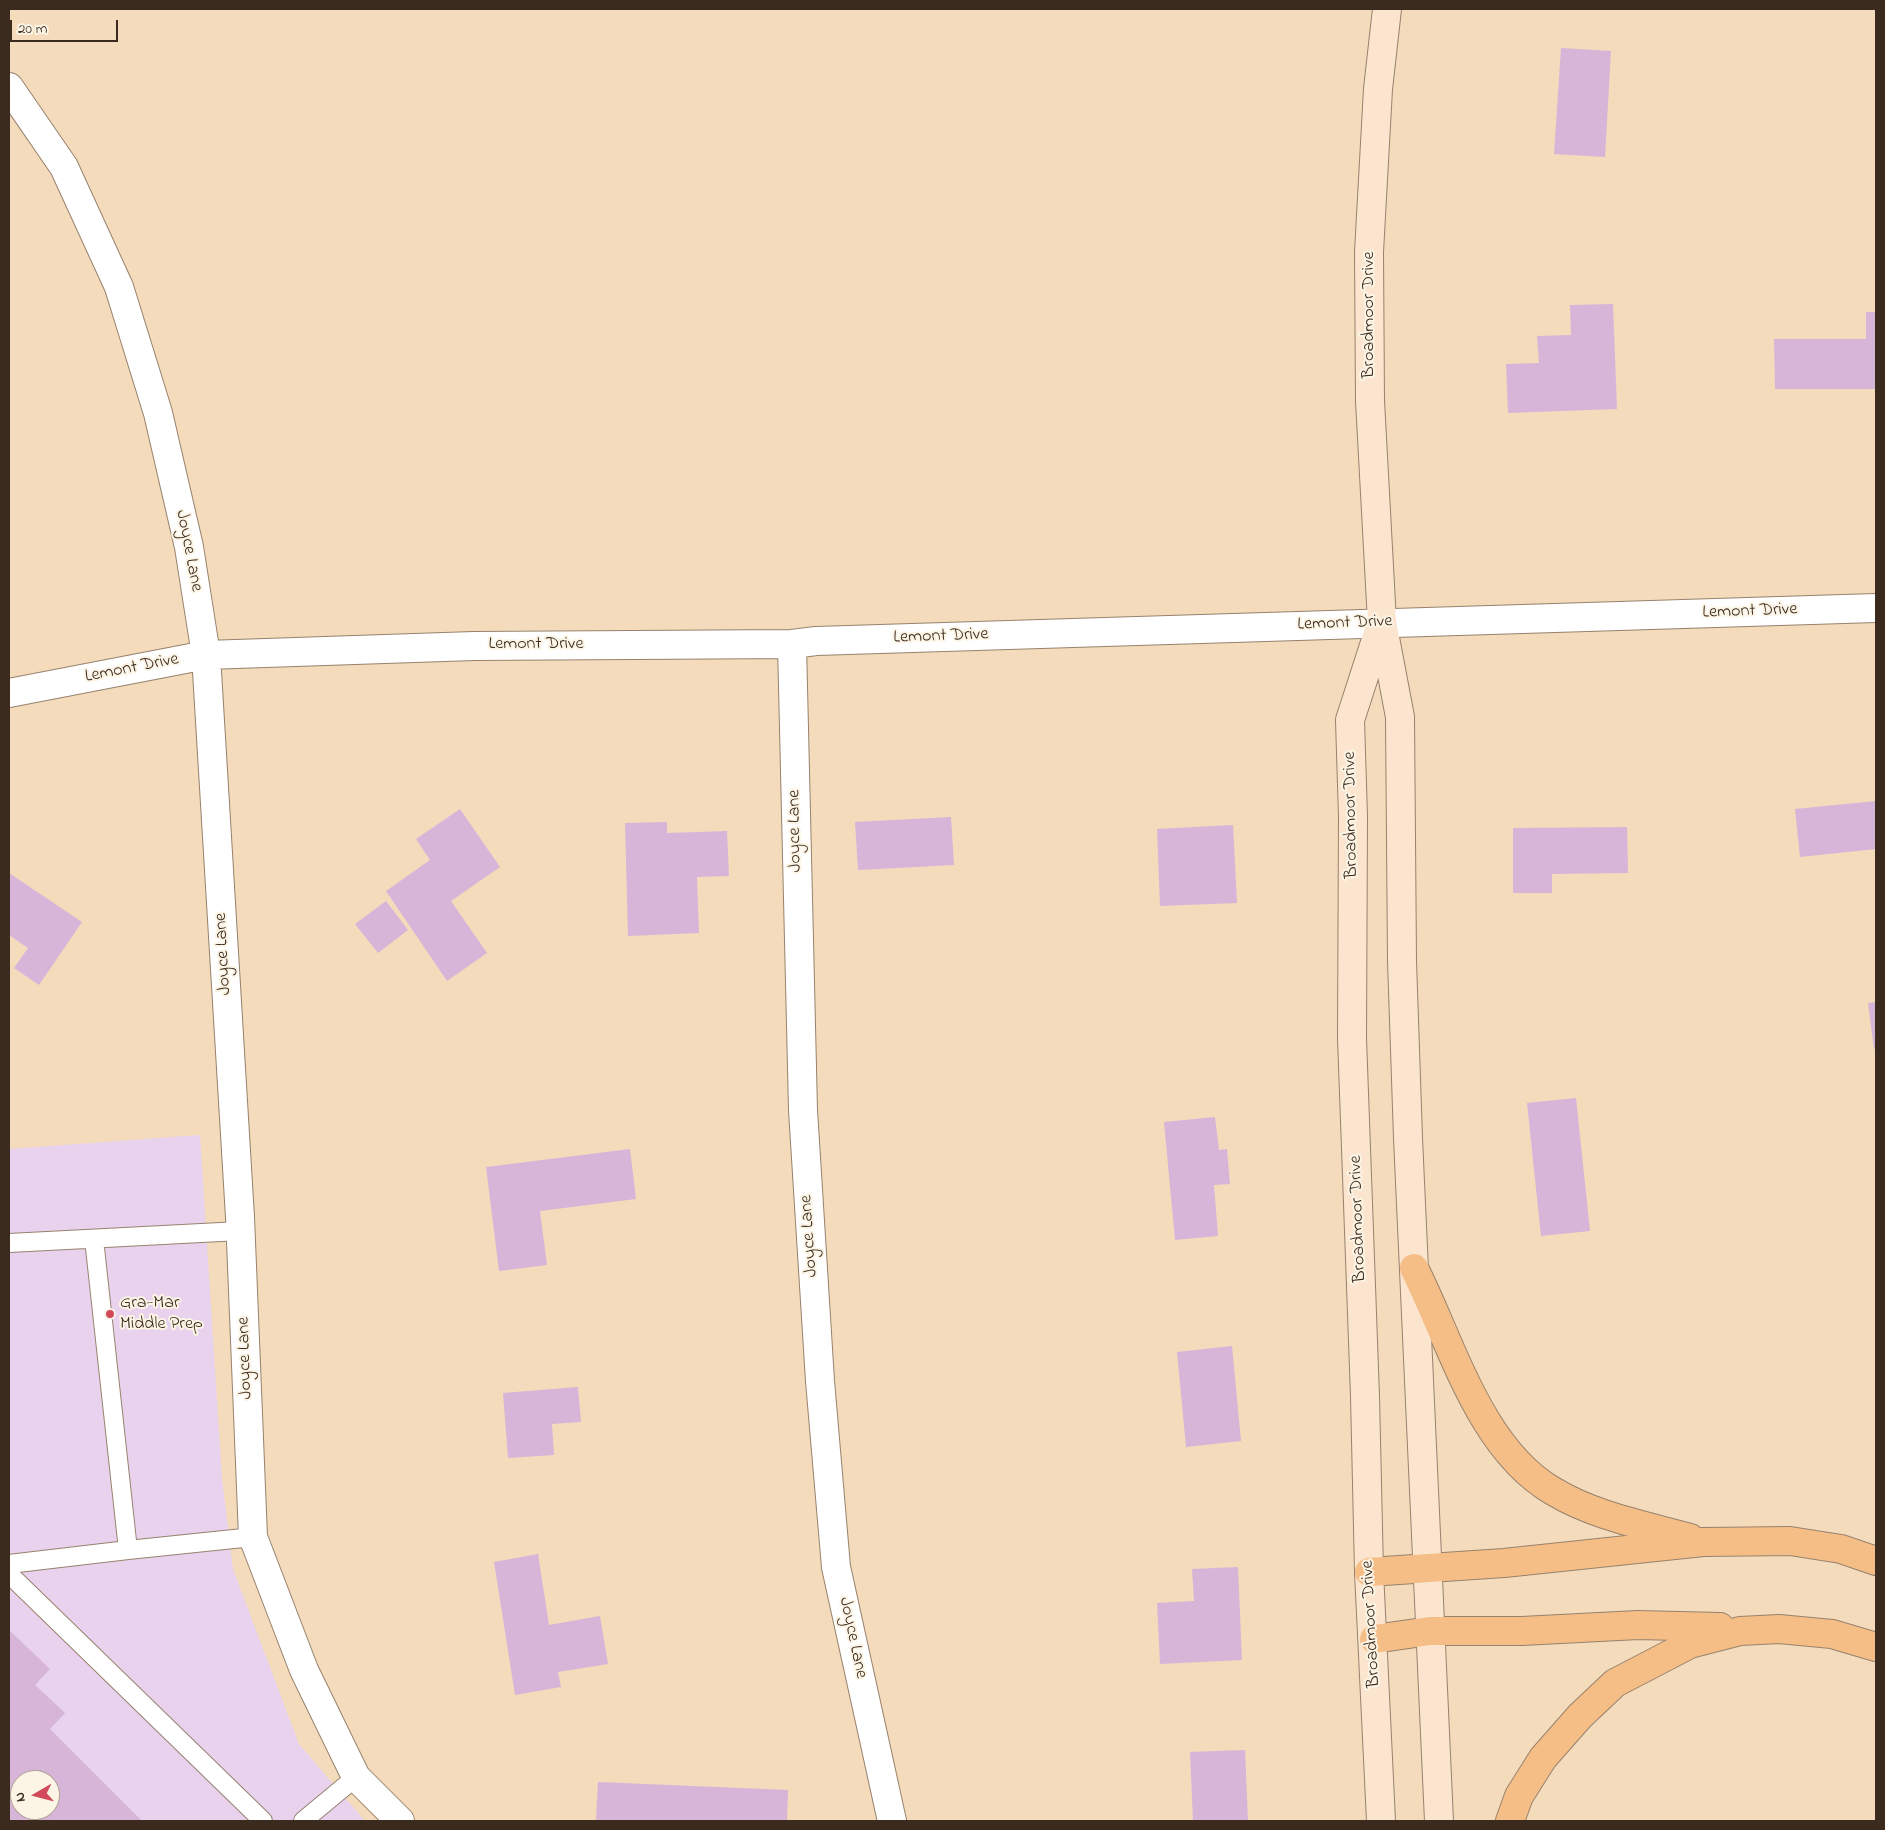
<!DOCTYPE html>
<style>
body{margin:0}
#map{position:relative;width:1885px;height:1830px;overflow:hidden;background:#f3dbbc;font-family:"Indie Flower",sans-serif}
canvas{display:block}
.frame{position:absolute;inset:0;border:10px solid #3b2a1e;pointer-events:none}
.north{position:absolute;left:10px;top:1770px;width:50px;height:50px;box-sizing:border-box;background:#fcf5e5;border:1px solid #afa495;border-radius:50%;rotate:262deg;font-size:14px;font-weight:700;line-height:20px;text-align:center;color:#3b2a1e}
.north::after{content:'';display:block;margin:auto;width:18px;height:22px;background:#d1495b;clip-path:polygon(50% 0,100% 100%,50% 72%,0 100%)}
.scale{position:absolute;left:10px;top:20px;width:108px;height:22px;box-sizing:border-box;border:2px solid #3b2a1e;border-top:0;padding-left:6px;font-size:15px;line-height:18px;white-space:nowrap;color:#3b2a1e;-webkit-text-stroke:4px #fcf5e5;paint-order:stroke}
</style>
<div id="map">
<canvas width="1885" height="1830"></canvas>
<div class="frame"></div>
<div class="north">N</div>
<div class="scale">20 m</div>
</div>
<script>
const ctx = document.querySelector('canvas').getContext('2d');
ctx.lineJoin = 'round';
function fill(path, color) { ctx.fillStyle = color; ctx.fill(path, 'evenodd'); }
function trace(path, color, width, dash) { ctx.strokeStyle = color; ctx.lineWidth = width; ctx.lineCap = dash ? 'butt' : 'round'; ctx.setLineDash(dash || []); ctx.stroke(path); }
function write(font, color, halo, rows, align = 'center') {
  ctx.font = font + ' "Indie Flower",sans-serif'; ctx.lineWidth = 4; ctx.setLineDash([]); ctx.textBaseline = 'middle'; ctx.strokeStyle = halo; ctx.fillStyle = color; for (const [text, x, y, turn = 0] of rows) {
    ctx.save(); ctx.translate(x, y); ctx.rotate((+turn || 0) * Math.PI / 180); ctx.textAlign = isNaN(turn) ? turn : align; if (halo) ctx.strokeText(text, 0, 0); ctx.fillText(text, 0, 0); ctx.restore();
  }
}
fill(new Path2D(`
 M 200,1135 L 222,1478 L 233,1569 L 299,1744 L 365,1821 L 9,1821 L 9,1149 ZM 20,1780 L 50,1780 L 50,1810 L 20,1810 Z`), '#e8d2ee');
fill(new Path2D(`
 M 1561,48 L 1611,51 L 1605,157 L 1554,154 Z
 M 1613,304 L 1617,409 L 1508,413 L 1506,364 L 1539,363 L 1537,336 L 1571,335 L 1570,305 Z
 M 1866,312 L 1876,312 L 1876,389 L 1775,389 L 1774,339 L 1866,339 Z
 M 1876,801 L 1876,849 L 1800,857 L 1795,809 Z
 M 460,809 L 500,867 L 451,901 L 487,953 L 447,981 L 386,891 L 430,860 L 416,839 Z
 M 951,817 L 954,865 L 858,870 L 855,822 Z
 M 667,822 L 667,833 L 727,831 L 729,876 L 697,877 L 699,933 L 628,936 L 625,823 Z
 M 1233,825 L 1237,903 L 1160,906 L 1157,829 Z
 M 1627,827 L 1628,873 L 1552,874 L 1552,893 L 1513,893 L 1513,828 Z
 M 9,873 L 82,922 L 39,985 L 14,968 L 28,948 L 9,935 Z
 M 386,901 L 408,930 L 378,953 L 355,924 Z
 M 1876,1002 L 1876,1048 L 1874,1049 L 1868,1003 Z
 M 1576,1098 L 1590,1231 L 1541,1236 L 1527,1103 Z
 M 1215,1117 L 1219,1150 L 1227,1149 L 1230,1184 L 1214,1185 L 1218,1236 L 1175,1240 L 1164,1122 Z
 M 630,1149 L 636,1199 L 540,1211 L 547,1265 L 499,1271 L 486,1167 Z
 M 1232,1346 L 1241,1441 L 1186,1447 L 1177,1352 Z
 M 578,1387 L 581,1422 L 552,1424 L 554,1455 L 508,1458 L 503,1393 Z
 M 538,1554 L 549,1625 L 600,1616 L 608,1664 L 558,1672 L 561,1687 L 515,1695 L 494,1562 Z
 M 1238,1567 L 1242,1660 L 1160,1664 L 1157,1603 L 1194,1601 L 1192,1569 Z
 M 9,1630 L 50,1669 L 35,1685 L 65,1713 L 50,1729 L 142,1821 L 9,1821 ZM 20,1780 L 50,1780 L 50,1810 L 20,1810 Z
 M 1245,1750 L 1248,1821 L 1193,1821 L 1190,1752 Z
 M 598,1782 L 788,1790 L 787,1821 L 596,1821 Z`), '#d6b5d9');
const service = new Path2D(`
 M 9,1243 L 240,1231
 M 128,1550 L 253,1537
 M 9,1564 L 128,1550 L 94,1239
 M 9,1574 L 263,1821
 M 303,1821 L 356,1777`);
const minor = new Path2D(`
 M 9,87 L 64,167 L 119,287 L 158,413 L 189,547 L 206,655 L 240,1217 L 253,1537 L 304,1670 L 356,1777 L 400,1821
 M 792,644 L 803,1110 L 820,1381 L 836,1567 L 892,1821
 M 9,693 L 206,655 L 474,646 L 792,644 L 816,641 L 1876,608`);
const secondary = new Path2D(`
 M 1387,9 L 1378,89 L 1369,252 L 1370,401 L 1382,622 L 1400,717 L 1402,961 L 1408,1138 L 1439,1821
 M 1381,1821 L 1369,1572 L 1365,1396 L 1352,1038 L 1353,817 L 1350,720 L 1381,624`);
const motorway = new Path2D(`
 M 1414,1268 C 1451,1341 1479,1448 1553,1491 C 1594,1516 1644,1525 1690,1538
 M 1369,1572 L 1504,1563 L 1703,1542 L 1790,1541 L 1841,1549 L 1876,1561
 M 1374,1639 L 1430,1631 L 1522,1631 L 1638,1625 L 1720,1627
 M 1510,1821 L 1519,1796 L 1543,1758 L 1580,1716 L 1615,1683 L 1690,1644 L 1740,1631 L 1779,1629 L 1832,1634 L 1876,1647`);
trace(service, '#97826d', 20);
trace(minor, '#97826d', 30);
trace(secondary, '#97826d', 30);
trace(motorway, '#97826d', 30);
trace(service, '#fff', 18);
trace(minor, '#fff', 28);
trace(secondary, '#fbe5cf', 28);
trace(motorway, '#f6be87', 28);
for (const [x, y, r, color] of [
 [110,1314,5,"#d1495b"]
]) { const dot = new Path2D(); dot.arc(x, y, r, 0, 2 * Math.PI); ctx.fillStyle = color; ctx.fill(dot); trace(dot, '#fcf5e5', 2); }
write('18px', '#3b2a1e', '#fcf5e5', [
 ["Broadmoor Drive",1370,315,-90],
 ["Joyce Lane",188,551,79],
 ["Lemont Drive",1750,612,-2],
 ["Lemont Drive",1345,624,-2],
 ["Lemont Drive",941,637,-2],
 ["Lemont Drive",536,645],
 ["Lemont Drive",132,669,-11],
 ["Broadmoor Drive",1352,815,-91],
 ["Joyce Lane",796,831,-91],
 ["Joyce Lane",224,954,-93],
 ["Broadmoor Drive",1359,1219,-92],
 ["Joyce Lane",810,1236,-94],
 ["Joyce Lane",246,1358,-92],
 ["Broadmoor Drive",1372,1624,-93],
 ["Joyce Lane",852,1638,78]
]);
write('18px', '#3b2a1e', '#fcf5e5', [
 ["Gra-Mar",120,1304],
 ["Middle Prep",120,1325]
], 'left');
</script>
